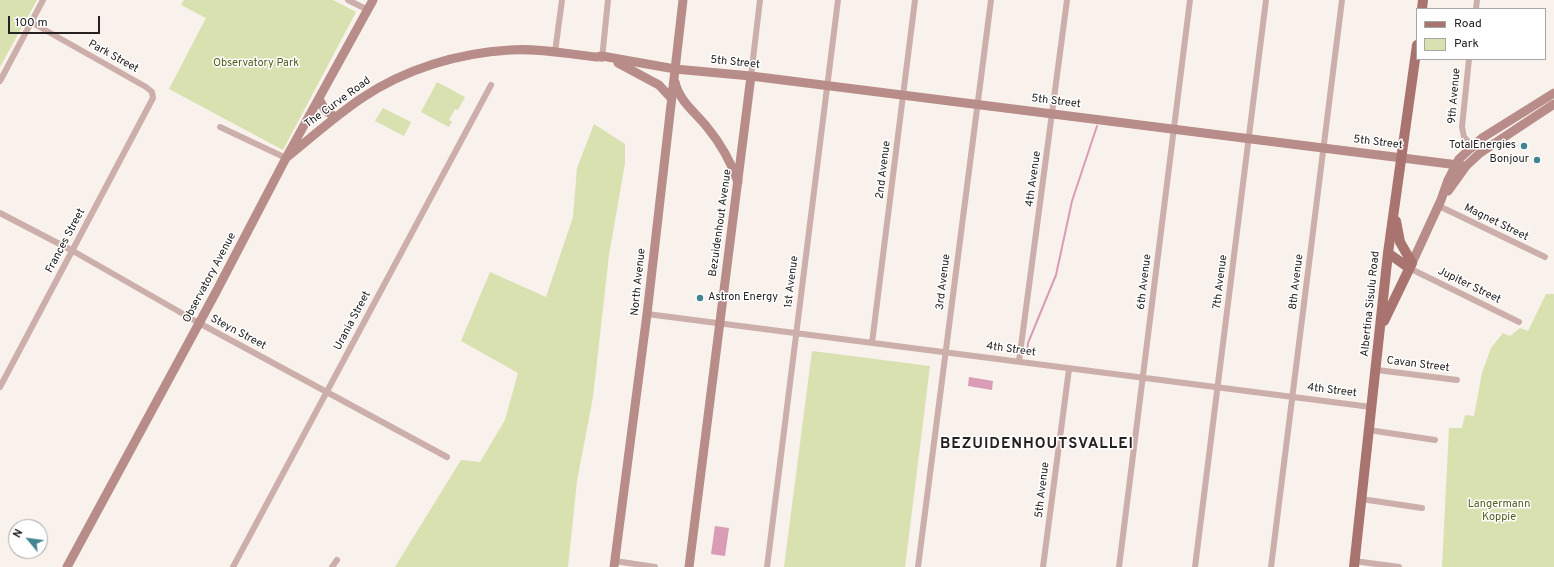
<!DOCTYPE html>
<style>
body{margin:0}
#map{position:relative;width:1554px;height:567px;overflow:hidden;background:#f8f1ec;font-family:Overpass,sans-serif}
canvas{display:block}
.legend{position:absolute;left:1416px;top:8px;width:130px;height:52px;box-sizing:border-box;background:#fff;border:1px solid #a7a6a6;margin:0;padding:5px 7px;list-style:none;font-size:12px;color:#242120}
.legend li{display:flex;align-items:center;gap:8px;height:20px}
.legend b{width:20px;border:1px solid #a7a6a6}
.north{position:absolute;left:8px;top:519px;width:40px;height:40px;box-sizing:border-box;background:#fff;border:1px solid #a7a6a6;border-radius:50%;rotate:299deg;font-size:11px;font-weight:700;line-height:16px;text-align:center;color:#242120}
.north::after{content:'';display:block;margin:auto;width:14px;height:18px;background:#408691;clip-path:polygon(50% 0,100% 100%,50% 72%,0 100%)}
.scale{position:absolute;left:8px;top:16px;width:92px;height:18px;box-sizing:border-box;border:2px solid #242120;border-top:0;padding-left:5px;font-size:12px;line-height:14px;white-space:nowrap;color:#242120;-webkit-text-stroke:3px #fff;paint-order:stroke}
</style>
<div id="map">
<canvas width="1554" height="567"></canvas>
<ul class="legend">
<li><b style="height:5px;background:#a97470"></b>Road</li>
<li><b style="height:11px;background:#d8e1af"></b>Park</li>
</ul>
<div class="north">N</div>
<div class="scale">100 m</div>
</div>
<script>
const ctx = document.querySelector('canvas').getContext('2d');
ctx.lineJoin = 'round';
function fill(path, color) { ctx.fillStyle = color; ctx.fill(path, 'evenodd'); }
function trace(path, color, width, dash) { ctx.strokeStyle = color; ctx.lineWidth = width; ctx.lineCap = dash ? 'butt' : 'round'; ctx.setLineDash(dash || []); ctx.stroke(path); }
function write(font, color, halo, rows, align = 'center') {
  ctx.font = font + ' Overpass,sans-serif'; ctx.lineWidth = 3; ctx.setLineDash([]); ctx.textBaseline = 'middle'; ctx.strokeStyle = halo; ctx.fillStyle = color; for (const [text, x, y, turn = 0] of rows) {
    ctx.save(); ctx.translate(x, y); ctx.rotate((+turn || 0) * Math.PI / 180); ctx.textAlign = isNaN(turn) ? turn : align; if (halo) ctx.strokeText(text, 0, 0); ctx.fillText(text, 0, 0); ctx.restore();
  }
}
fill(new Path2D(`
 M 0,0 L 37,0 L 0,67 Z
 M 184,0 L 333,0 L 356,12 L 283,150 L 169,89 L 206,18 L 181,5 Z
 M 437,82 L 465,97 L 458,110 L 455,109 L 449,120 L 452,122 L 449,127 L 421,112 Z
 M 383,108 L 411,122 L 404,136 L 375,121 Z
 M 594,124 L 625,144 L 625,163 L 609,255 L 593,397 L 577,481 L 568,567 L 395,567 L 461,460 L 480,462 L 505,420 L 518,373 L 461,341 L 490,272 L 546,297 L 573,217 L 577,168 Z
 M 1546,294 L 1554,294 L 1554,567 L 1442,567 L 1449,428 L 1462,428 L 1465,415 L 1474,416 L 1482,373 L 1491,348 L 1503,333 L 1510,336 L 1520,328 L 1528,331 Z
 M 812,351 L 930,366 L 905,567 L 784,567 Z`), '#d8e1af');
fill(new Path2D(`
 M 969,377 L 993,381 L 992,390 L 968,386 Z
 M 715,526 L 729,528 L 725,556 L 711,554 Z`), '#d99cb4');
trace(new Path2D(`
 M 1027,354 L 1028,343 L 1056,275 L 1072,201 L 1097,126`), '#d99cb4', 2);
trace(new Path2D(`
 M 348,0 L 368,10
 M 1476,9 L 1477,0
 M 555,52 L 562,0
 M 602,59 L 608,0
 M 1469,59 L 1462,127 L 1464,137 L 1474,148
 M 751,76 L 760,0
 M 0,81 L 43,0
 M 220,127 L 286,158
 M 1439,206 L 1545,257
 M 0,213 L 73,251 L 199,323 L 447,457
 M 1409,268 L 1519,322
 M 647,314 L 1371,407
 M 872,343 L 915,0
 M 1019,361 L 1067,0
 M 1377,370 L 1457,380
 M 0,387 L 153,98 L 152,92 L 146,87 L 31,22
 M 1369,430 L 1435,440
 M 1361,499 L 1422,508
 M 615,561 L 655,567
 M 1354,561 L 1399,567
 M 233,567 L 491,85
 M 332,567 L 337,560
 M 767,567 L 838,0
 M 918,567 L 991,0
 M 1043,567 L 1069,369
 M 1119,567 L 1190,0
 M 1195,567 L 1266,0
 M 1271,567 L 1342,0`), '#ccaeab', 6);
trace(new Path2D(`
 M 618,63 L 659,85 L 671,98
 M 675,82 C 679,101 696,113 707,127 C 721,144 731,162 738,182
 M 319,99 L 325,110 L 335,117
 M 286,158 C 311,138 335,116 362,98 C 405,69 458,53 510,50 C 539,48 568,54 597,57 L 602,56 L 675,69 L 751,76 L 1466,166
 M 1448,191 L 1466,166 L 1480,153 L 1554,104
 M 1412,263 L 1441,200 L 1448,180 L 1459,159 L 1482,138 L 1554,93
 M 67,567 L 216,292 L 286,158 L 373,0
 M 614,567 L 647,314 L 683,0
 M 689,567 L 751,76`), '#b88c89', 9);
trace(new Path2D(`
 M 1422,9 L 1423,0
 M 1388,253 L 1409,268
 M 1384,321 L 1412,263 L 1400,242 L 1396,221
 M 1354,567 L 1388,253 L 1417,45`), '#a97470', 10);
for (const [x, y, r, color] of [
 [1524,146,4,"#408691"],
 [1537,160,4,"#408691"],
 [700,298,4,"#408691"]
]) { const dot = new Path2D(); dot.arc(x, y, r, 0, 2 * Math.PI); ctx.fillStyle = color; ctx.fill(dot); trace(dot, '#fff', 1.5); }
write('11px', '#242120', '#fff', [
 ["Park Street",113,57,29],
 ["5th Street",735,63,6],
 ["9th Avenue",1455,96,-85],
 ["5th Street",1056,102,7],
 ["The Curve Road",338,103,-36],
 ["5th Street",1378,143,7],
 ["2nd Avenue",884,170,-83],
 ["4th Avenue",1034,179,-82],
 ["Bezuidenhout Avenue",721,223,-82],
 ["Magnet Street",1496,223,26],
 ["Frances Street",66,241,-62],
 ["Observatory Avenue",210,278,-62],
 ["North Avenue",639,282,-84],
 ["1st Avenue",792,282,-83],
 ["3rd Avenue",944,282,-83],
 ["6th Avenue",1145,282,-83],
 ["7th Avenue",1221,282,-83],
 ["8th Avenue",1297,282,-83],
 ["Jupiter Street",1469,286,26],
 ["Albertina Sisulu Road",1371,304,-84],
 ["Urania Street",353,321,-62],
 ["Steyn Street",238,333,28],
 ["4th Street",1011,350,8],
 ["Cavan Street",1418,365,7],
 ["4th Street",1332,391,7],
 ["5th Avenue",1043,490,-83]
]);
write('11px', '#545c1c', '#fff', [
 ["Observatory Park",256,64],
 ["Langermann",1499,505],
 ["Koppie",1499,518]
]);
write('11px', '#242120', '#fff', [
 ["TotalEnergies",1516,146],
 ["Bonjour",1529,160],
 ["Astron Energy",708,298,"left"]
], 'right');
ctx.letterSpacing = '1px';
write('bold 15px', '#242120', '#fff', [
 ["BEZUIDENHOUTSVALLEI",1037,445]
]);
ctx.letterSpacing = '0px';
</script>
